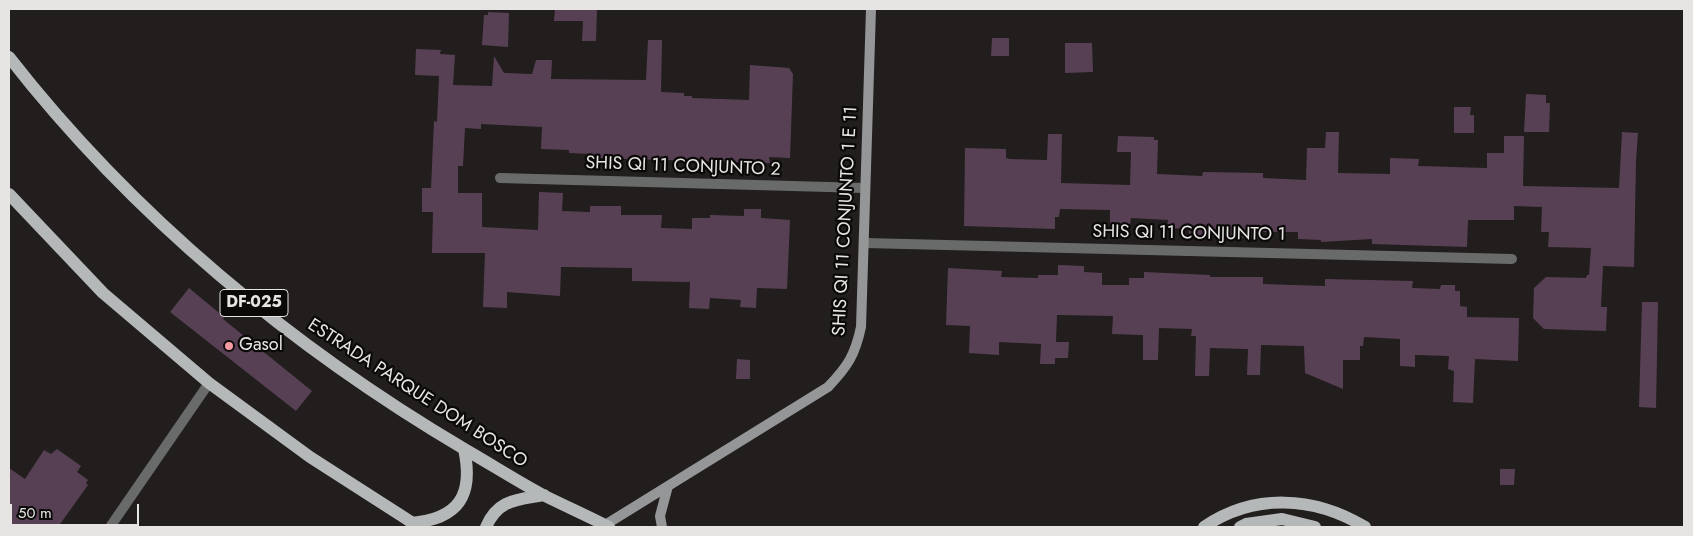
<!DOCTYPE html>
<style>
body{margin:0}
#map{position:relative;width:1693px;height:536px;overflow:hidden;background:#211e1d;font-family:Jost,sans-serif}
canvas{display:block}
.frame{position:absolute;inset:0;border:10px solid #e6e5e3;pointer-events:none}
.scale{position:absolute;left:10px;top:504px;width:129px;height:22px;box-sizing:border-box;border:2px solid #e6e5e3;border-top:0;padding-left:6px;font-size:15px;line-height:18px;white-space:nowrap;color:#e6e5e3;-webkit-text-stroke:4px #0a0908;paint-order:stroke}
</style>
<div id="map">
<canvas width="1693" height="536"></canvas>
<div class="frame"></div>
<div class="scale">50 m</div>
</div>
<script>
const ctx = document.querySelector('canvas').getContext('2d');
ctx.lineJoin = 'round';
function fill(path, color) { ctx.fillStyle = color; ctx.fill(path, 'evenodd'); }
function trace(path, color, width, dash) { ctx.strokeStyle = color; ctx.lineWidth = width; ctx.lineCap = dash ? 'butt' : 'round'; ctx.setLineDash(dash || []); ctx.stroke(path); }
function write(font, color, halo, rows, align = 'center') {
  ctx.font = font + ' Jost,sans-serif'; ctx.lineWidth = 4.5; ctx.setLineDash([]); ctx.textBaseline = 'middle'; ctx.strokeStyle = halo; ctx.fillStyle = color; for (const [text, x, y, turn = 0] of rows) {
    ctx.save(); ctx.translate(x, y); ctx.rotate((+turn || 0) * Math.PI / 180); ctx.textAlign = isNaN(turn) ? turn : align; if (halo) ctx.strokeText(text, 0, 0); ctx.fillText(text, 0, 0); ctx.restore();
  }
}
fill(new Path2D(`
 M 555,9 L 597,9 L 596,41 L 582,41 L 583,21 L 554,21 Z
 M 488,12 L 509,13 L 508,47 L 482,45 L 484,15 L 488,15 Z
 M 992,38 L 1009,38 L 1009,56 L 991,56 Z
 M 648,40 L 662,40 L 661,92 L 684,93 L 684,96 L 692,96 L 692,98 L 749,100 L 750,65 L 789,68 L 793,74 L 790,158 L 769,157 L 770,163 L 592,158 L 592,154 L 569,153 L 569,150 L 541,149 L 542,127 L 481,124 L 481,129 L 465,128 L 463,166 L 458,166 L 458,193 L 482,193 L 482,227 L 538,230 L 539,192 L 563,193 L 562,211 L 590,212 L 590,206 L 621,206 L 621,215 L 662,215 L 661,228 L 692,229 L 692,218 L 710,218 L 710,215 L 744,216 L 744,209 L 761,209 L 761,218 L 790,220 L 787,289 L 757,288 L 756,308 L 740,307 L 741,300 L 710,298 L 709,309 L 689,308 L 690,282 L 632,281 L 632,268 L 561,267 L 560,296 L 507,292 L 507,308 L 483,307 L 485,253 L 432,253 L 433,212 L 422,212 L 422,188 L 431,188 L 434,121 L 437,122 L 439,76 L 415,75 L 416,49 L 441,50 L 440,54 L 455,55 L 453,85 L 492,86 L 494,56 L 504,73 L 532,74 L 536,60 L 552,60 L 551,79 L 646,80 Z
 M 1065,43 L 1092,43 L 1093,72 L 1065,73 Z
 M 1526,94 L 1546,95 L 1546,103 L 1550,103 L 1549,132 L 1524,132 Z
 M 1454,107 L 1471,107 L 1470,115 L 1474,115 L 1474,133 L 1454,133 Z
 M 1326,132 L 1339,132 L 1338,173 L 1390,174 L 1390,158 L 1419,159 L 1418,166 L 1487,168 L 1487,153 L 1504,153 L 1504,136 L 1524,136 L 1523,186 L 1619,188 L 1622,132 L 1638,133 L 1636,161 L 1634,267 L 1603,266 L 1601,307 L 1607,307 L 1606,331 L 1544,329 L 1533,318 L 1534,288 L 1546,277 L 1586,278 L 1587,275 L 1589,275 L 1591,248 L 1548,247 L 1549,232 L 1541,232 L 1542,207 L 1514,206 L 1514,220 L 1468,220 L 1467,247 L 1372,244 L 1372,239 L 1321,242 L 1321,240 L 1298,239 L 1298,232 L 1261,232 L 1261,239 L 1189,235 L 1189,229 L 1167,228 L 1168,220 L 1131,218 L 1130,224 L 1110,225 L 1110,210 L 1060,209 L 1059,217 L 1055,217 L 1055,229 L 964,226 L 965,148 L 1006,149 L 1006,158 L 1009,159 L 1047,160 L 1048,134 L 1062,134 L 1061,183 L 1130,185 L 1131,152 L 1117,152 L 1118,136 L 1154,137 L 1154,140 L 1158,140 L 1157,174 L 1202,176 L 1203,172 L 1263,173 L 1263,178 L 1306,180 L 1307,148 L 1325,148 Z
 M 1058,265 L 1084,266 L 1084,272 L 1102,273 L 1102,285 L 1129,285 L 1129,278 L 1144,278 L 1144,272 L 1210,275 L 1210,277 L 1263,277 L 1263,284 L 1325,286 L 1325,279 L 1413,281 L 1412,288 L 1440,289 L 1441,285 L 1455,285 L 1455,291 L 1460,291 L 1460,306 L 1467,307 L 1467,317 L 1519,318 L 1518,361 L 1475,359 L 1473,403 L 1453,402 L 1454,371 L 1448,369 L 1449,356 L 1415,355 L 1415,367 L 1400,366 L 1400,339 L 1364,337 L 1363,346 L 1360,346 L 1360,360 L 1343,360 L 1343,389 L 1305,373 L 1304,346 L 1261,345 L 1260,375 L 1247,375 L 1248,349 L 1210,348 L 1209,376 L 1195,376 L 1196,336 L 1191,336 L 1192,329 L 1159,328 L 1158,360 L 1143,360 L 1143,335 L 1112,334 L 1113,316 L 1057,315 L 1056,342 L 1069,342 L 1068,358 L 1055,358 L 1055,364 L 1040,364 L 1041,344 L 999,342 L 999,355 L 969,353 L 970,326 L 946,325 L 948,268 L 1002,271 L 1001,277 L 1038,278 L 1038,275 L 1058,275 Z
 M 189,288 L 224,317 L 223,319 L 312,391 L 296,411 L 170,312 Z
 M 1642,302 L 1658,302 L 1656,408 L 1639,407 Z
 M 737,359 L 750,360 L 750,379 L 736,379 Z
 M 57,449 L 81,466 L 77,472 L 88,480 L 86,483 L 88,485 L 58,527 L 9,527 L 9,468 L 25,479 L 44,450 L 51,454 Z
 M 1500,469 L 1515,469 L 1514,485 L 1500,485 Z`), '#584054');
trace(new Path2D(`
 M 500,178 L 865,188
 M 865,243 L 1512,259
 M 110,527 L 209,383`), '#696b6b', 10);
trace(new Path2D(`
 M 605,525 L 828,387 C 848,366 855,355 861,327 L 871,9
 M 662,527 L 660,516 L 668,486`), '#949697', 10);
trace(new Path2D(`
 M 9,57 C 133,216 293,348 466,450 C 492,465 517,481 543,495 C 565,506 588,516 609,527
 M 9,194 L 103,293 L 209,383 L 310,457 L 419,527
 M 411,523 C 459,519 474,495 464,449
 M 486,527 C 498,499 517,500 544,495
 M 1204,527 C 1254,493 1314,496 1365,527
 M 1240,527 L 1246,524 L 1282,519 L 1315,527`), '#b5b8b9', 12);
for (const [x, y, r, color] of [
 [229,346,5,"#f49aa3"]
]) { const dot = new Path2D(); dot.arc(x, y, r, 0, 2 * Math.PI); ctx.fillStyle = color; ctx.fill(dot); trace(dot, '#0a0908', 2); }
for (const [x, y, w] of [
 [254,303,68]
]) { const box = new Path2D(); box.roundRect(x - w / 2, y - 13.5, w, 27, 4); ctx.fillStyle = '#0a0908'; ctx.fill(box); trace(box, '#e6e5e3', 1); }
write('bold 16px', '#e6e5e3', null, [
 ["DF-025",254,303]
]);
write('18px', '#e6e5e3', '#0a0908', [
 ["SHIS QI 11 CONJUNTO 2",683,167,2],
 ["SHIS QI 11 CONJUNTO 1 E 11",846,221,-87],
 ["SHIS QI 11 CONJUNTO 1",1189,234,1],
 ["ESTRADA PARQUE DOM BOSCO",417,394,33]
]);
write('18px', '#e6e5e3', '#0a0908', [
 ["Gasol",239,346]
], 'left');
</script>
